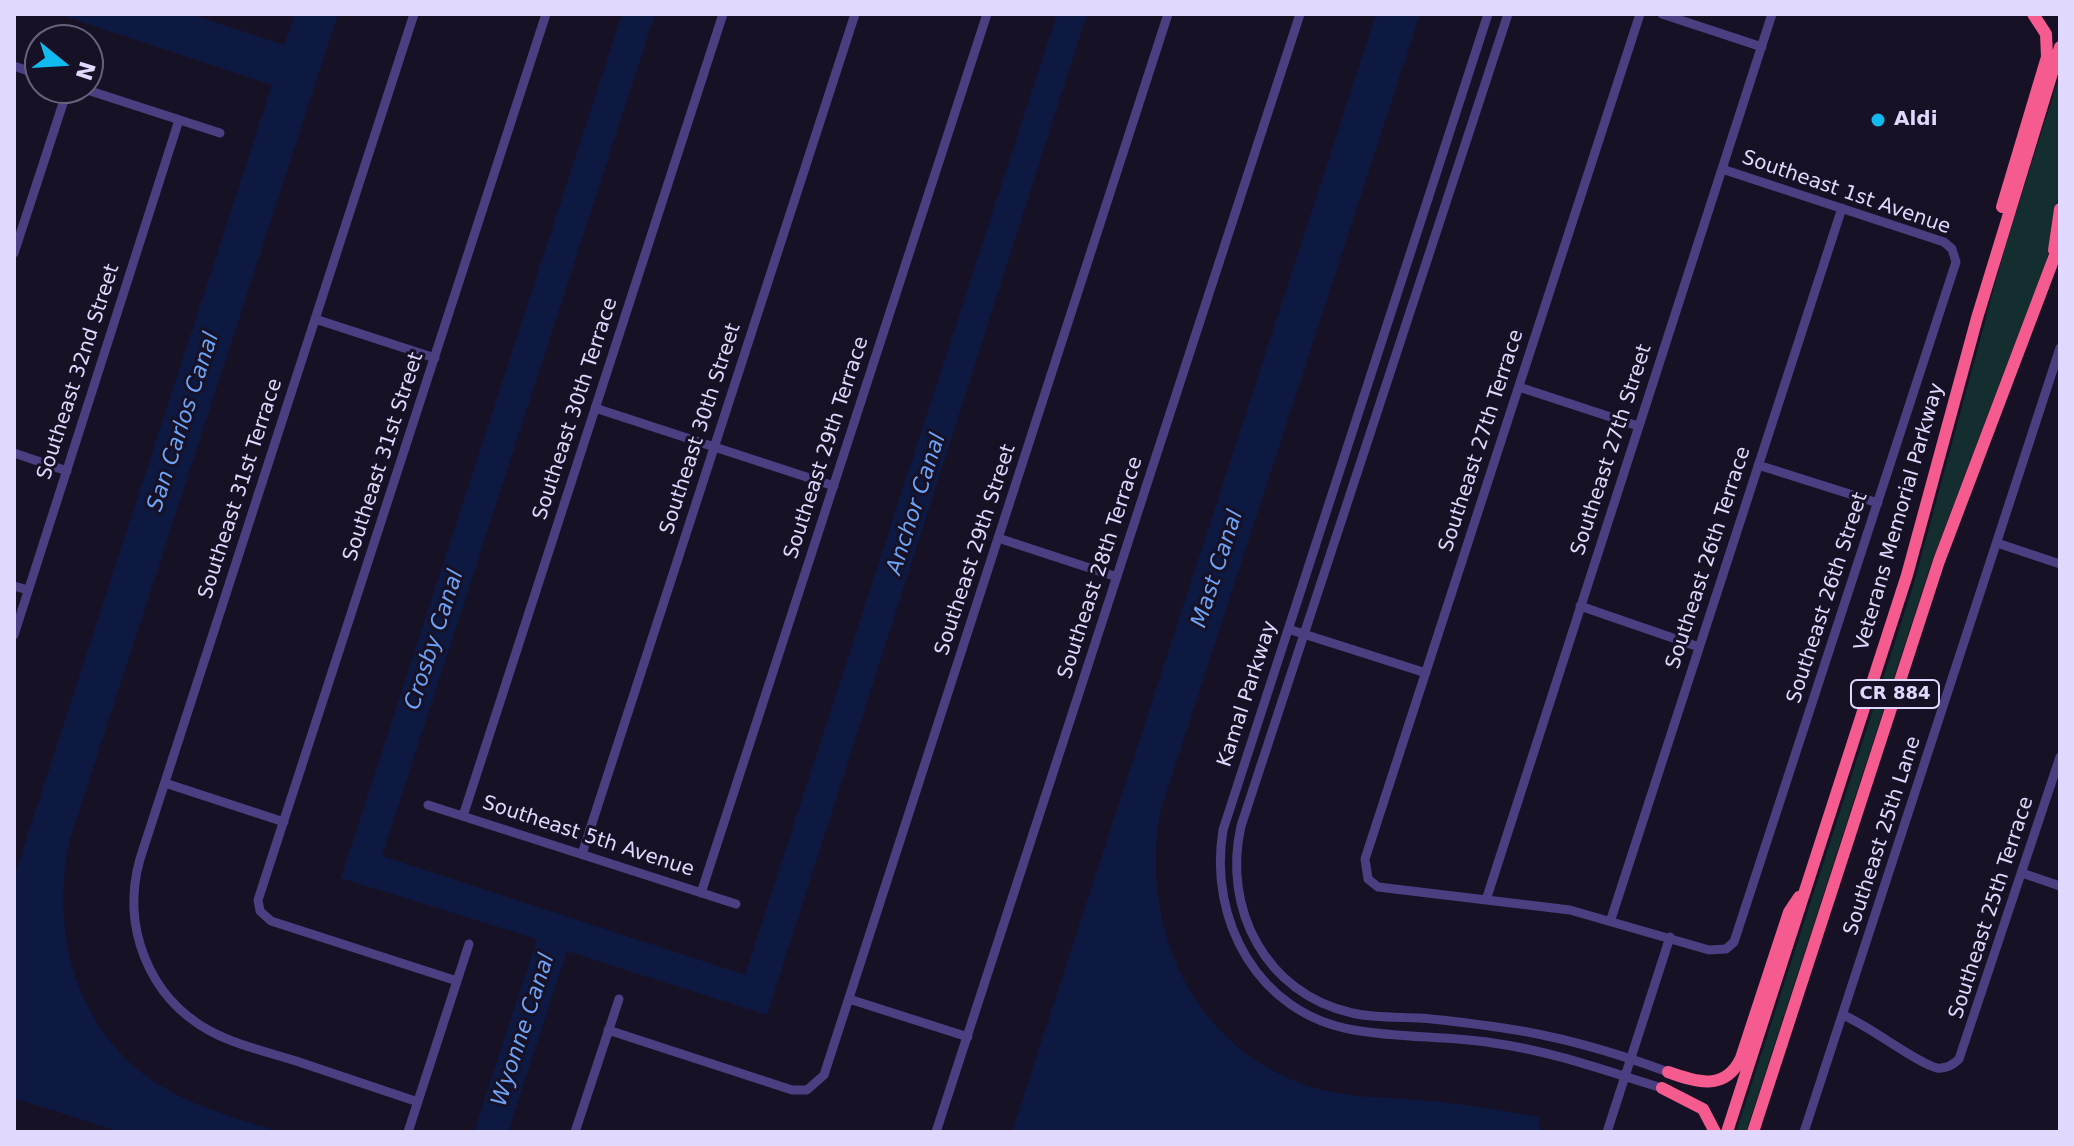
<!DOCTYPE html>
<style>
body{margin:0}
#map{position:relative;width:2074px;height:1146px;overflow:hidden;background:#171126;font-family:"DejaVu Sans",sans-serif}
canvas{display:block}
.frame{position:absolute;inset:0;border:16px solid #e1d8fd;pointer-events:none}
.north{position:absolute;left:24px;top:24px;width:80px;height:80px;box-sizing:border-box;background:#171126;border:2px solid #68617c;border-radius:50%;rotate:108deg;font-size:22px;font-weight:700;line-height:32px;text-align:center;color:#e1d8fd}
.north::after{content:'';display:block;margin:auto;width:28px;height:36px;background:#11bbf0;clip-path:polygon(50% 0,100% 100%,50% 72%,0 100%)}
</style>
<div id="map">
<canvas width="2074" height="1146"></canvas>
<div class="frame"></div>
<div class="north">N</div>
</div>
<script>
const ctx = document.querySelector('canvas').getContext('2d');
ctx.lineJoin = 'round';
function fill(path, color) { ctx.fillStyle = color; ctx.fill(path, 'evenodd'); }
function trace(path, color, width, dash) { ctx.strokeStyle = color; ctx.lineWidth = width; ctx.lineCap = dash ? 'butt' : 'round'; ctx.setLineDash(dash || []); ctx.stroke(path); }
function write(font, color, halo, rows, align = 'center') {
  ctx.font = font + ' "DejaVu Sans",sans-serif'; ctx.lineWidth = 6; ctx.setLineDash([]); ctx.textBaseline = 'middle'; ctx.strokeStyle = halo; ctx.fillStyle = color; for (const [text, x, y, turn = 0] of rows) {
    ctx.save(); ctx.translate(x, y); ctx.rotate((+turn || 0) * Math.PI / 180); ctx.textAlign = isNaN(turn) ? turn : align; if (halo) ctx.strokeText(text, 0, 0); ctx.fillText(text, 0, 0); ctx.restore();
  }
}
fill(new Path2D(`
 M 2060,74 L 2060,193 L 2053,214 L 2047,260 L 1931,564 L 1746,1132 L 1736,1132 L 1914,583 L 2006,244 Z`), '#142d2f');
fill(new Path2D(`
 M 58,14 L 190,14 L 284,45 L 295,14 L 338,14 L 70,839 C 49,934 77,1038 166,1089 C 201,1109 242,1120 280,1132 L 120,1132 L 14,1098 L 14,877 L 272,85 Z
 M 622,14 L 655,14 L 382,856 L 745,975 L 1057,14 L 1087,14 L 767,1015 L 567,951 L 508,1132 L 474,1132 L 537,939 L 341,878 Z
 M 1376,14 L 1420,14 L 1161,809 C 1137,930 1197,1057 1322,1090 C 1354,1098 1386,1097 1419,1100 C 1459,1103 1499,1110 1539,1117 L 1540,1132 L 1012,1132 Z`), '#0e1942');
trace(new Path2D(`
 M 414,14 L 140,859 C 121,926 148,997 210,1031 C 238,1046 272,1053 302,1063 C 341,1076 379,1089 418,1102
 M 1488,14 L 1223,830 C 1208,920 1258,1014 1354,1030 C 1399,1038 1447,1036 1493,1043 C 1552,1051 1606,1071 1662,1088
 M 1508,14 L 1241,826 C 1222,909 1266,994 1352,1013 C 1374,1018 1396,1017 1419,1018 C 1447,1020 1475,1024 1503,1028 C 1559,1036 1614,1052 1668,1072
 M 1640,14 L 1365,859 L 1368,879 L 1378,887 L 1570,910 L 1709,950 L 1726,949 L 1734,942 L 1956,262 L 1952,249 L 1944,242 L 1722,169
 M 1662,14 L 1762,47
 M 14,66 L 40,75
 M 81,88 L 220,133
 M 14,253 L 68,88
 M 315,319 L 435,358
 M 1519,387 L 1638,426
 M 595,408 L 834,486
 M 14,453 L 67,471
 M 1758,465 L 1878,503
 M 998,538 L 1117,577
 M 1997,543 L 2060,564
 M 14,586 L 28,590
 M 1580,606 L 1699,647
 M 1288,629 L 1426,673
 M 14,635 L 179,120
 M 165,783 L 284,822
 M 428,805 L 736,904
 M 463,816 L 723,14
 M 582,854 L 855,14
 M 2022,873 L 2060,886
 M 701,893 L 987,14
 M 1487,897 L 1772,14
 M 1611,919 L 1842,208
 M 457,981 L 271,921 L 260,911 L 258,900 L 546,14
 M 849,999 L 968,1037
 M 1843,1015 C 1870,1026 1916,1063 1937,1068 C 1946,1069 1953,1065 1959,1059 L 2060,757
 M 608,1030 L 792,1090 L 807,1090 L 824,1075 L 1168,14
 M 408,1132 L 469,944
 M 575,1132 L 619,999
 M 936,1132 L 1300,14
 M 1607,1132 L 1670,937
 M 1804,1132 L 2060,348`), '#4b3f82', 9);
trace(new Path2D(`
 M 2002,207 L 2047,57 L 2046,34 L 2033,14
 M 2054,250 L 2060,209
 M 1668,1072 C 1696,1082 1725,1092 1741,1058 L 1789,912 L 1799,897
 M 1662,1088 L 1703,1109 L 1715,1132
 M 1727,1132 L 1907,575 L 1977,318 L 2060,47
 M 1753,1132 L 1939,561 L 2060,242`), '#f55b8f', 12);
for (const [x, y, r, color] of [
 [1878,120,8,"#11bbf0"]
]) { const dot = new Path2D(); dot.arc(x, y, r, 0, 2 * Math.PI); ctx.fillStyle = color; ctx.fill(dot); trace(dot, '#171126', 3); }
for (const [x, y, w] of [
 [1895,694,88]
]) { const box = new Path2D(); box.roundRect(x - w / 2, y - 14, w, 28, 6); ctx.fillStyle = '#171126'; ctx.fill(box); trace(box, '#e1d8fd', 2); }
write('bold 18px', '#e1d8fd', null, [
 ["CR 884",1895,694]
]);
write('bold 20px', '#e1d8fd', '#171126', [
 ["Aldi",1894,120]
], 'left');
write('20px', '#e1d8fd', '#171126', [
 ["Southeast 1st Avenue",1846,193,19],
 ["Southeast 32nd Street",79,372,-72],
 ["Southeast 30th Terrace",576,409,-72],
 ["Southeast 30th Street",701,429,-72],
 ["Southeast 27th Terrace",1482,441,-72],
 ["Southeast 29th Terrace",827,448,-72],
 ["Southeast 27th Street",1612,450,-72],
 ["Southeast 31st Street",384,457,-72],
 ["Southeast 31st Terrace",241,489,-72],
 ["Veterans Memorial Parkway",1900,517,-74],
 ["Southeast 29th Street",976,550,-72],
 ["Southeast 26th Terrace",1709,558,-72],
 ["Southeast 28th Terrace",1101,568,-72],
 ["Southeast 26th Street",1828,598,-72],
 ["Kamal Parkway",1248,694,-72],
 ["Southeast 25th Lane",1883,836,-72],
 ["Southeast 5th Avenue",588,837,18],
 ["Southeast 25th Terrace",1992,908,-72]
]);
write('italic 22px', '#6da3f6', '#171126', [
 ["San Carlos Canal",184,422,-72],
 ["Anchor Canal",917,504,-72],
 ["Mast Canal",1218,569,-72],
 ["Crosby Canal",435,640,-72],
 ["Wyonne Canal",524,1030,-72]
]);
</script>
